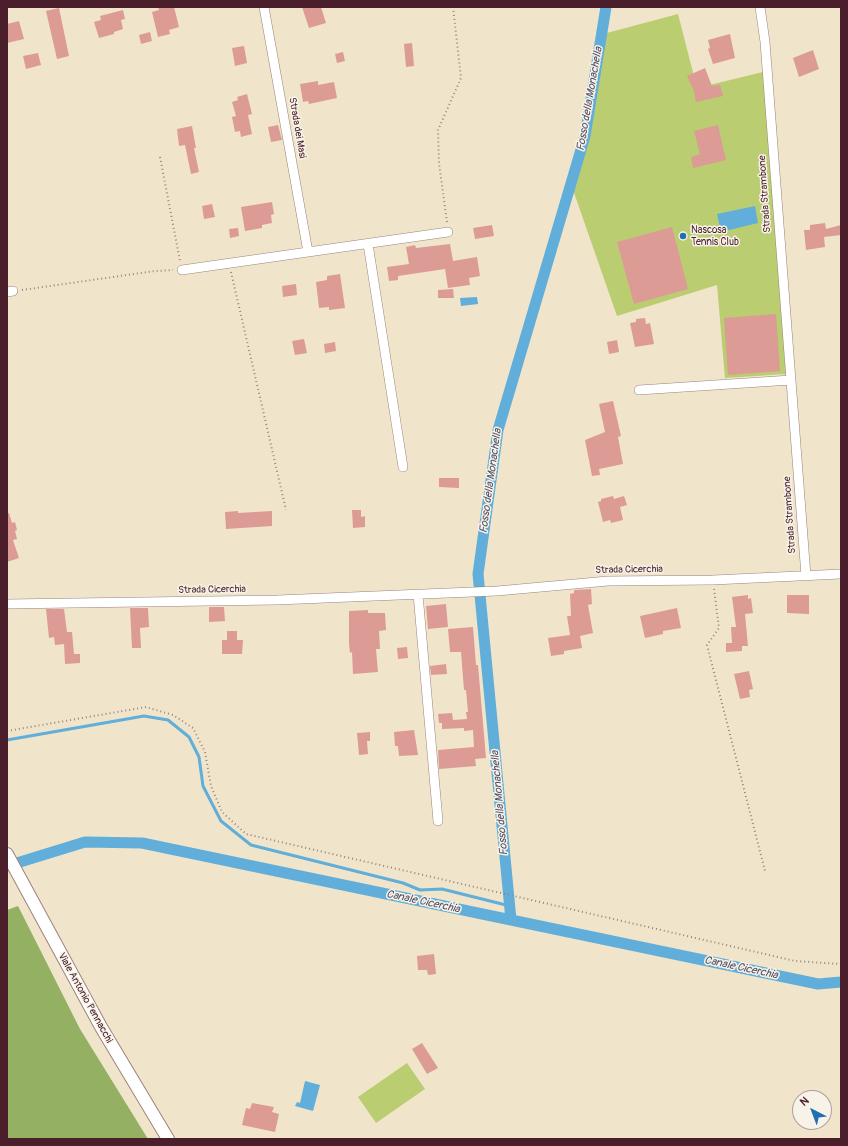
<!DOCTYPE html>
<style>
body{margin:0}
#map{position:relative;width:848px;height:1146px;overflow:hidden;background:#f0e5cb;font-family:Pangolin,sans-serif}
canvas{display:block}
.frame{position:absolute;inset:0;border:8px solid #4a1f2b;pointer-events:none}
.north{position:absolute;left:792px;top:1090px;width:40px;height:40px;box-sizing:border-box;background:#f7f3e8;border:1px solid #b29e9c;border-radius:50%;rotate:318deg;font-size:11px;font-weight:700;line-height:16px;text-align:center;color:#4a1f2b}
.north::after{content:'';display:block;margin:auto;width:14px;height:18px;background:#1f6fb2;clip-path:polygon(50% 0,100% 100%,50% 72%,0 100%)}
</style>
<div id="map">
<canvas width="848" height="1146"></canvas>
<div class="frame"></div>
<div class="north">N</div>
</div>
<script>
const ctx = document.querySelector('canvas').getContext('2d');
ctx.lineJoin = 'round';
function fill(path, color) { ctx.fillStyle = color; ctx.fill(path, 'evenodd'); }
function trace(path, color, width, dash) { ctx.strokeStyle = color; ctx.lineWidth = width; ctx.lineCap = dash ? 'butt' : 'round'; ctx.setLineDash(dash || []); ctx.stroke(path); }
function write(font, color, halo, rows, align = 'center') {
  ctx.font = font + ' Pangolin,sans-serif'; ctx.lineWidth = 3; ctx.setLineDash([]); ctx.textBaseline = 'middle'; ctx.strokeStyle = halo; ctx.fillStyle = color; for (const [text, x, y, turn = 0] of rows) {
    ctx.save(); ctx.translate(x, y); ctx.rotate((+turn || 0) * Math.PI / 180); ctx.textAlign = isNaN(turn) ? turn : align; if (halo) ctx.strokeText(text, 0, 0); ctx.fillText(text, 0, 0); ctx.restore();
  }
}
fill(new Path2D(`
 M 678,14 L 697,88 L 763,72 L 786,374 L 725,378 L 717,285 L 617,316 L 572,187 L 587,136 L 603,34 Z
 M 407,1063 L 425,1089 L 376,1123 L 358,1097 Z`), '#bacd71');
fill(new Path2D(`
 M 18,906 L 80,1029 L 148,1139 L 7,1139 L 7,910 Z`), '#93b063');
fill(new Path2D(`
 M 755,206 L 758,223 L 721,232 L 717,214 Z
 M 477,297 L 478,304 L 461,306 L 460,298 Z
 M 305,1081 L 320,1085 L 313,1111 L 295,1106 L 297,1102 L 300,1103 Z`), '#60aed9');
trace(new Path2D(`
 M 7,740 L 144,716 L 168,720 L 189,737 L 199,757 L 203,786 L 221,821 L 251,845 L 403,883 L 420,890 L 442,889 L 510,906`), '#60aed9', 3);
trace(new Path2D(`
 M 7,866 L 85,842 L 142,843 L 818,984 L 841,982
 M 511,920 L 478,574 L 498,430 L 585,136 L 606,7`), '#60aed9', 11);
fill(new Path2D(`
 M 158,7 L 174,7 L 179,27 L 169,30 L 170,34 L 158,37 L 152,12 L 159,10 Z
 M 302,7 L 321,7 L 326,23 L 309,28 Z
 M 59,8 L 69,56 L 57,59 L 46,11 Z
 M 123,10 L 125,19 L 121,20 L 123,29 L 114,32 L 114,34 L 99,38 L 94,22 L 101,20 L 100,16 Z
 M 19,21 L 24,39 L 7,43 L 7,24 Z
 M 150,32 L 152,41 L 141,44 L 139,35 Z
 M 730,34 L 735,58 L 713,64 L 708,49 L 710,48 L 708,40 Z
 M 412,43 L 414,66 L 406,67 L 404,44 Z
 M 244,46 L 247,63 L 235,66 L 232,48 Z
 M 813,50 L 819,69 L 799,77 L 793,58 Z
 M 343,52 L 345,61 L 337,63 L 335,54 Z
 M 38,53 L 41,65 L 26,69 L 23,56 Z
 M 705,68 L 712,86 L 720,85 L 723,96 L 696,102 L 694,91 L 687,76 Z
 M 318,81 L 318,85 L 334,82 L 337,98 L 309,104 L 308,101 L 303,102 L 300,84 Z
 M 247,94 L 252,114 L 248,115 L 252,134 L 241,137 L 240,131 L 235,132 L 232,117 L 236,116 L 232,102 L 238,100 L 237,97 Z
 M 278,125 L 282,140 L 271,142 L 268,127 Z
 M 718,125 L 726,160 L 693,168 L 691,157 L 700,154 L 694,131 Z
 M 192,126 L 196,148 L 194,148 L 199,172 L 191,174 L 185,145 L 179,146 L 177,129 Z
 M 272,202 L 274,214 L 271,215 L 272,223 L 262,225 L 262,228 L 245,231 L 241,207 Z
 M 212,204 L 215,217 L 204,219 L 202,206 Z
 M 825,223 L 826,229 L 841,225 L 841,235 L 824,237 L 825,247 L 806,250 L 804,230 L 810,230 L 810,225 Z
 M 492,225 L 494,236 L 475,239 L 473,228 Z
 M 672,227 L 688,289 L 634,304 L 617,242 Z
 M 238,228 L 239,236 L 230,238 L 229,229 Z
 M 450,244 L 453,261 L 477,257 L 480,276 L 469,278 L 470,285 L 448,288 L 445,269 L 398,276 L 398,280 L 389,281 L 387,267 L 409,264 L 406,247 L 415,245 L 416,248 Z
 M 340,274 L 345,308 L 329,310 L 329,307 L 319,308 L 316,282 L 327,280 L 327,276 Z
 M 296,284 L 297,295 L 283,297 L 282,286 Z
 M 453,289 L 454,298 L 438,298 L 438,290 Z
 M 776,314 L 780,371 L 728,375 L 724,318 Z
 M 645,318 L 646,324 L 650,323 L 654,344 L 635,347 L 630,323 L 636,322 L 636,319 Z
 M 304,339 L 307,353 L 295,355 L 292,341 Z
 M 617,340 L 619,352 L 609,354 L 607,342 Z
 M 335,342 L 336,351 L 325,353 L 324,344 Z
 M 613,401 L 621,436 L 618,437 L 623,464 L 599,469 L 600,475 L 592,476 L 585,440 L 605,432 L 599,404 Z
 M 439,478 L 459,478 L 459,488 L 439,487 Z
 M 613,496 L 614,499 L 624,496 L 627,505 L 620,507 L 623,520 L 611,523 L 610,520 L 603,522 L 598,502 L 601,501 L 601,499 Z
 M 352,510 L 361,510 L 361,517 L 365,516 L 365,527 L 353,528 Z
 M 238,511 L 238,513 L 272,511 L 272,526 L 226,529 L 225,512 Z
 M 7,513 L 9,513 L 12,523 L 15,522 L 17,530 L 15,531 L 17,539 L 13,540 L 19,558 L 7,562 Z
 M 591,589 L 592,604 L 588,605 L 593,633 L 580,636 L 582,648 L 564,651 L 564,654 L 551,656 L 548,638 L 570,635 L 567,616 L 571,616 L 570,594 L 574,593 L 574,590 Z
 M 748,595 L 748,599 L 751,598 L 753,613 L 745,614 L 748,646 L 742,646 L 742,651 L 726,652 L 726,643 L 732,643 L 731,627 L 736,627 L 732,597 Z
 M 787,595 L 809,595 L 809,614 L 787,613 Z
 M 446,604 L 448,627 L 428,629 L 426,606 Z
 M 209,607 L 224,607 L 225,621 L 209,622 Z
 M 130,608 L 148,608 L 149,627 L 140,628 L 141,648 L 132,648 Z
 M 677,608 L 681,628 L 663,631 L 663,634 L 645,638 L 640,616 Z
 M 46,609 L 64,609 L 67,632 L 72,632 L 74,654 L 80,654 L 80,663 L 65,664 L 64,644 L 55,645 L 54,637 L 49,638 Z
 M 368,610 L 368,613 L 385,613 L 386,630 L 379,631 L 380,649 L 376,649 L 378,672 L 353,674 L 352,652 L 350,653 L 349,644 L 349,611 Z
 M 473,627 L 476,665 L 478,665 L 486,758 L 475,759 L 476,766 L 439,769 L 438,750 L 474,747 L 473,730 L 464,731 L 464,728 L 442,729 L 442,723 L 439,723 L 438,714 L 452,713 L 453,720 L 467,719 L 466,712 L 468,712 L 466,690 L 464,690 L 461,652 L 450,652 L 448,629 Z
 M 227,631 L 237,631 L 237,640 L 243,640 L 242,654 L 222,654 L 222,640 L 227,640 Z
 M 407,647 L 408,658 L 398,659 L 397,648 Z
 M 446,664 L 447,674 L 431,675 L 430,666 Z
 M 749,671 L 753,689 L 749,690 L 750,697 L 740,699 L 734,674 Z
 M 414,730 L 418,755 L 399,756 L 398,746 L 395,746 L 394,732 Z
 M 370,732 L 370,741 L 367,741 L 368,754 L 359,755 L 357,733 Z
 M 434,954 L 436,974 L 428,975 L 427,970 L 418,970 L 417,956 Z
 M 422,1043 L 438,1068 L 427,1074 L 412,1049 Z
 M 252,1103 L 274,1107 L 272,1112 L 279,1114 L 275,1132 L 242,1125 L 246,1108 L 250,1109 Z`), '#dc9b95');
const minor = new Path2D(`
 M 264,7 L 308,252
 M 760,7 L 765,42 L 806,576
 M 368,244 L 403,467
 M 182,270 L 448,232
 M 7,292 L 13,291
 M 639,390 L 791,380
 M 418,594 L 438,821
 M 7,604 L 277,600 L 497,591 L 608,581 L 713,580 L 841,574`);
const secondary = new Path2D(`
 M 7,854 L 101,1027 L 168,1139`);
trace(minor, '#9d827b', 10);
trace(secondary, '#9d827b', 14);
trace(new Path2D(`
 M 160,157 L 180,261
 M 447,222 L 439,163 L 438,130 L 461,78 L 453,7
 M 231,272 L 286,510
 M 22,290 L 155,271 L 173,270
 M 714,589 L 719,628 L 707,645 L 765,871
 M 7,731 L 146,707 L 173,715 L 193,728 L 205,752 L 211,786 L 222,812 L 246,834 L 795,961 L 841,964`), '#9d827b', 2, [1, 3]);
trace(minor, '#fff', 9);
trace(secondary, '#fff', 12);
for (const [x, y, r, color] of [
 [683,236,4,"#1f6fb2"]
]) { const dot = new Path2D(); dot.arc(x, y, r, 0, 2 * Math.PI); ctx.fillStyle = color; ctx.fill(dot); trace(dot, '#f7f3e8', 1.5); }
write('10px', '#4a1f2b', '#f7f3e8', [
 ["Strada dei Masi",297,128,80],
 ["Strada Strambone",765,194,-94],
 ["Strada Strambone",790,515,-94],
 ["Strada Cicerchia",629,570,-1],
 ["Strada Cicerchia",212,590,-1],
 ["Viale Antonio Pennacchi",85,998,61]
]);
write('10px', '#4a1f2b', '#f7f3e8', [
 ["Nascosa",691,230],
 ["Tennis Club",691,242]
], 'left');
write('italic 11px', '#525168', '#f7f3e8', [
 ["Fosso della Monachella",590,99,-80],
 ["Fosso della Monachella",491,481,-82],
 ["Fosso della Monachella",500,803,-95],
 ["Canale Cicerchia",423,902,12],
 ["Canale Cicerchia",741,968,12]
]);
</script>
